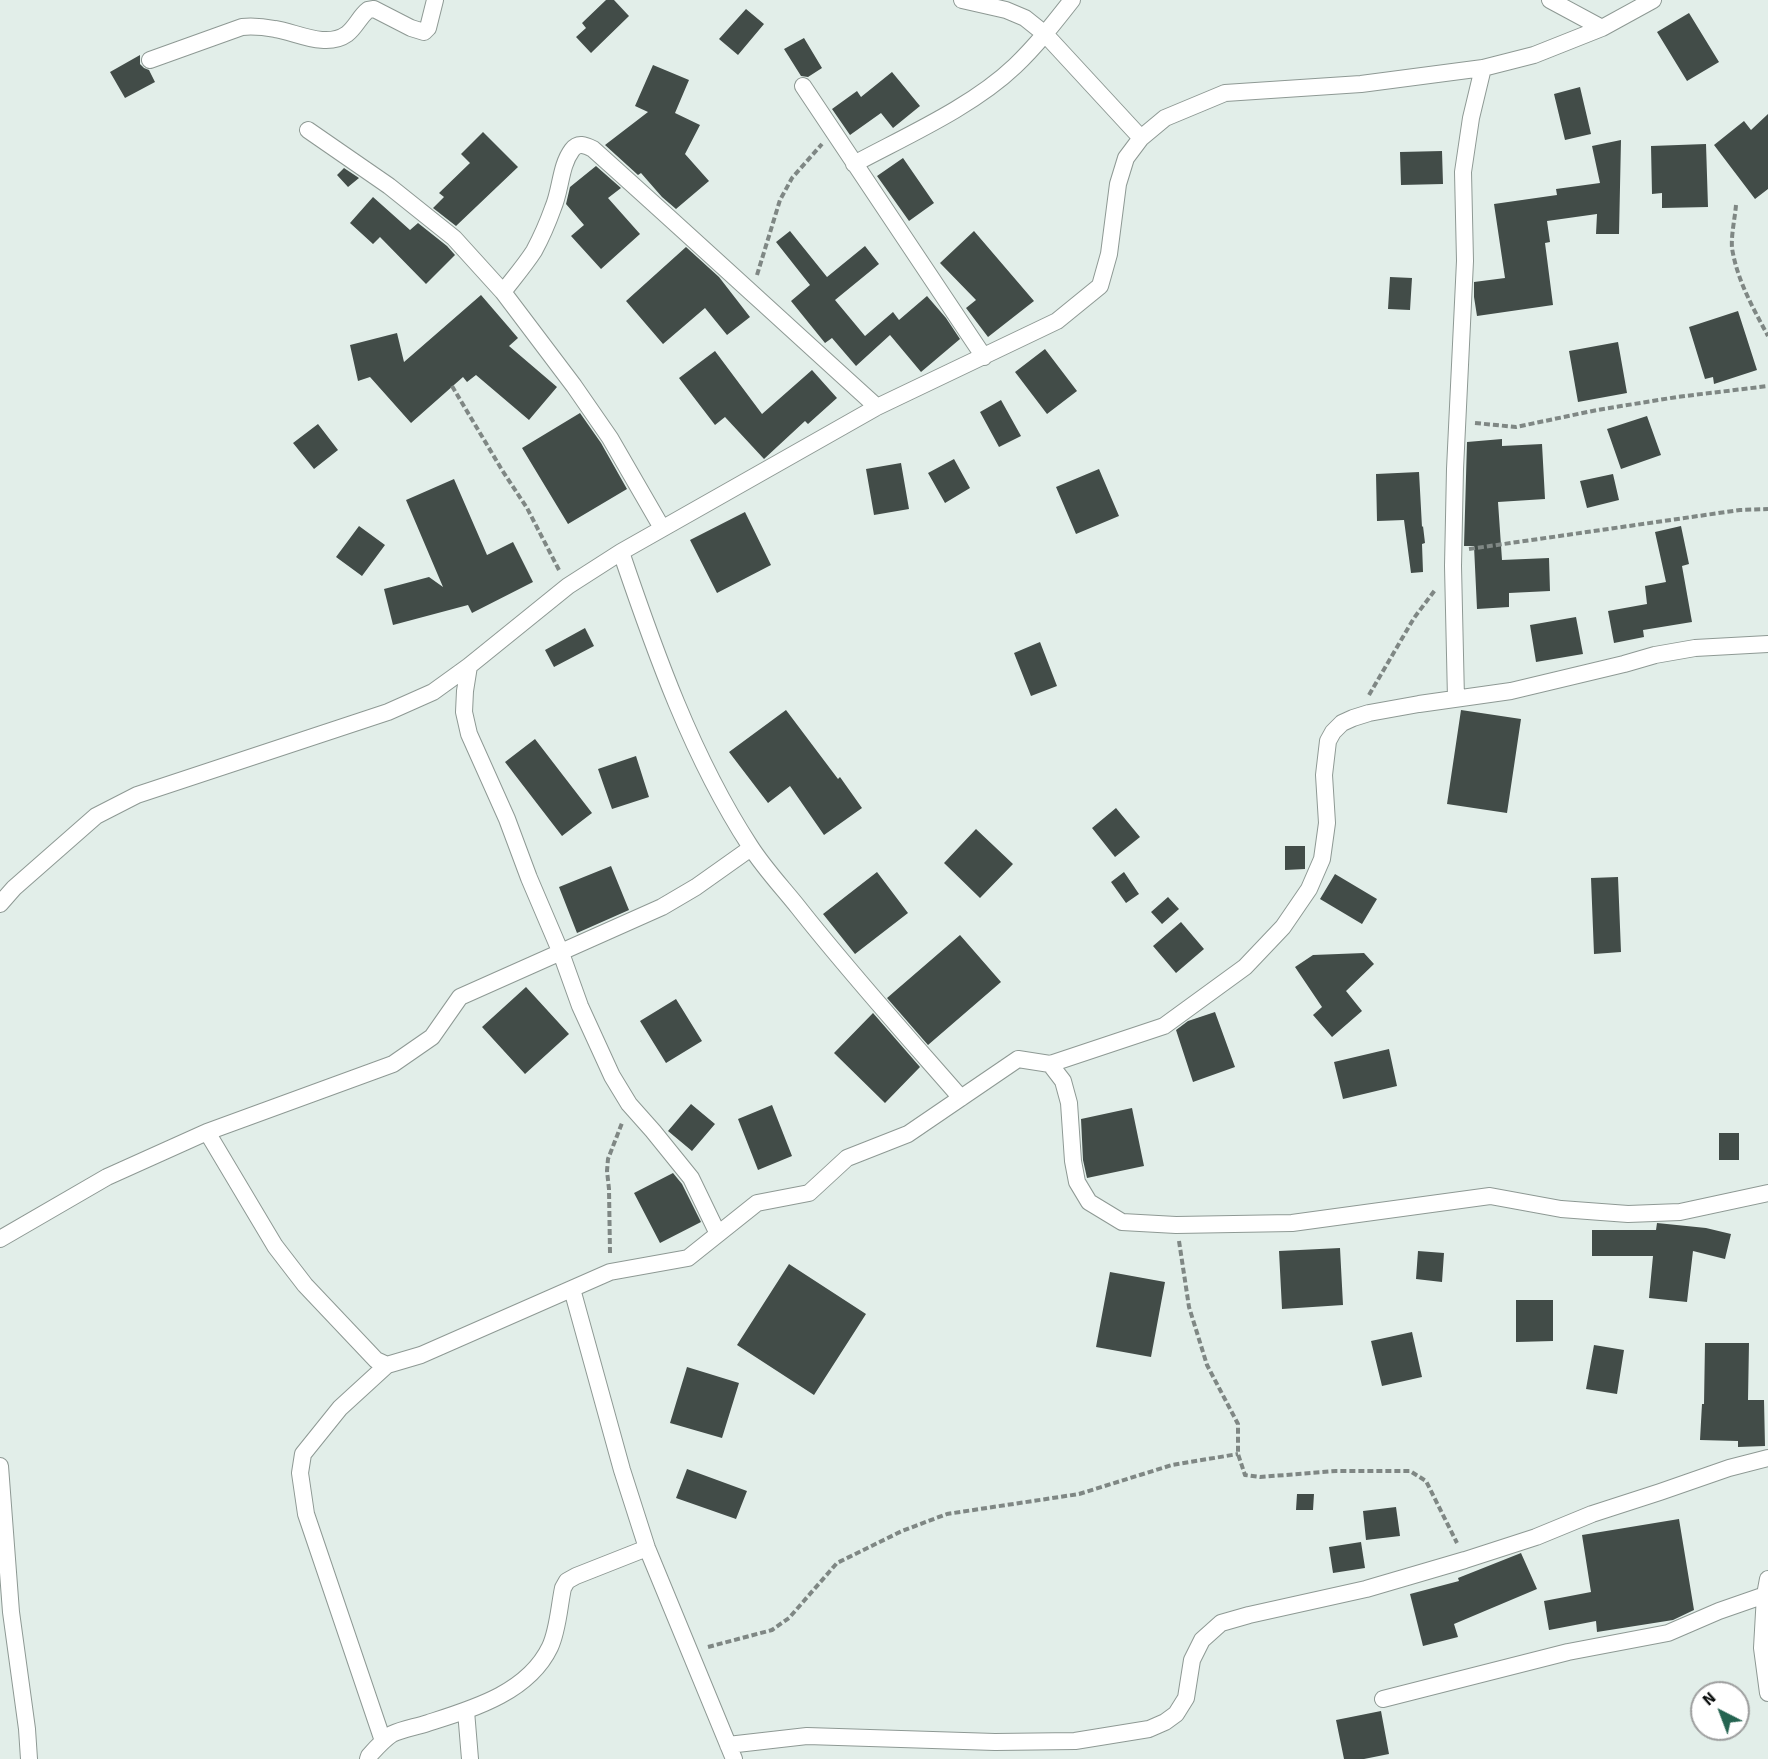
<!DOCTYPE html>
<style>
body{margin:0}
#map{position:relative;width:1768px;height:1759px;overflow:hidden;background:#e2eee9;font-family:Signika,sans-serif}
canvas{display:block}
.north{position:absolute;left:1690px;top:1681px;width:60px;height:60px;box-sizing:border-box;background:#fff;border:2px solid #9d9e9e;border-radius:50%;rotate:318deg;font-size:16px;font-weight:700;line-height:24px;text-align:center;color:#090d0c}
.north::after{content:'';display:block;margin:auto;width:21px;height:27px;background:#256451;clip-path:polygon(50% 0,100% 100%,50% 72%,0 100%)}
</style>
<div id="map">
<canvas width="1768" height="1759"></canvas>
<div class="north">N</div>
</div>
<script>
const ctx = document.querySelector('canvas').getContext('2d');
ctx.lineJoin = 'round';
function fill(path, color) { ctx.fillStyle = color; ctx.fill(path, 'evenodd'); }
function trace(path, color, width, dash) { ctx.strokeStyle = color; ctx.lineWidth = width; ctx.lineCap = dash ? 'butt' : 'round'; ctx.setLineDash(dash || []); ctx.stroke(path); }
fill(new Path2D(`
 M 606,0 L 614,0 L 629,16 L 591,53 L 576,37 L 586,28 L 582,23 Z
 M 746,9 L 764,24 L 738,55 L 719,39 Z
 M 1689,13 L 1719,62 L 1687,81 L 1657,32 Z
 M 804,38 L 822,68 L 808,77 L 801,76 L 784,49 Z
 M 140,55 L 140,64 L 144,68 L 149,70 L 155,82 L 125,98 L 110,72 Z
 M 653,65 L 689,80 L 675,113 L 700,125 L 685,154 L 709,181 L 676,209 L 662,197 L 641,173 L 638,175 L 605,145 L 648,112 L 635,106 Z
 M 892,72 L 920,106 L 893,128 L 881,113 L 850,135 L 832,109 L 857,91 L 861,97 Z
 M 1580,87 L 1591,134 L 1565,140 L 1554,94 Z
 M 1768,114 L 1768,189 L 1755,199 L 1714,145 L 1744,121 L 1751,130 Z
 M 483,132 L 518,167 L 456,226 L 433,208 L 444,197 L 439,193 L 470,163 L 461,154 Z
 M 1621,140 L 1619,234 L 1596,234 L 1597,214 L 1547,221 L 1550,242 L 1545,243 L 1553,305 L 1477,316 L 1474,297 L 1474,282 L 1505,278 L 1494,204 L 1557,195 L 1556,189 L 1600,183 L 1592,146 Z
 M 1706,144 L 1708,207 L 1662,208 L 1662,193 L 1652,194 L 1651,146 Z
 M 1442,151 L 1443,184 L 1401,185 L 1400,152 Z
 M 903,158 L 934,203 L 909,221 L 877,176 Z
 M 596,166 L 621,188 L 608,198 L 640,234 L 601,269 L 571,236 L 584,225 L 566,204 L 570,187 Z
 M 344,168 L 359,178 L 348,187 L 337,175 Z
 M 373,197 L 410,230 L 418,223 L 447,246 L 455,255 L 426,284 L 380,237 L 373,244 L 350,223 Z
 M 790,231 L 827,277 L 865,246 L 879,264 L 835,300 L 865,336 L 893,312 L 899,320 L 927,296 L 946,318 L 960,339 L 921,372 L 890,335 L 856,366 L 832,338 L 825,343 L 791,301 L 810,285 L 776,242 Z
 M 974,231 L 1034,301 L 988,337 L 966,308 L 976,300 L 940,263 Z
 M 686,247 L 719,277 L 750,317 L 727,335 L 705,308 L 663,344 L 626,301 Z
 M 1390,277 L 1412,278 L 1410,310 L 1388,309 Z
 M 481,295 L 518,338 L 509,346 L 557,387 L 529,420 L 476,375 L 467,382 L 463,377 L 411,423 L 370,377 L 358,381 L 350,345 L 397,333 L 404,362 Z
 M 1738,311 L 1757,370 L 1714,384 L 1713,377 L 1705,379 L 1689,327 Z
 M 1618,342 L 1627,393 L 1578,402 L 1569,351 Z
 M 1045,349 L 1077,391 L 1047,414 L 1015,372 Z
 M 715,351 L 762,414 L 812,370 L 837,398 L 808,424 L 805,421 L 764,459 L 725,417 L 715,425 L 679,378 Z
 M 1001,400 L 1021,436 L 999,447 L 980,412 Z
 M 580,413 L 601,443 L 627,489 L 568,524 L 522,448 Z
 M 1647,416 L 1661,455 L 1621,469 L 1607,429 Z
 M 318,424 L 338,450 L 314,469 L 293,443 Z
 M 1502,439 L 1502,446 L 1542,444 L 1545,499 L 1498,502 L 1502,560 L 1549,558 L 1550,591 L 1509,593 L 1509,607 L 1477,609 L 1474,546 L 1464,546 L 1467,442 Z
 M 954,459 L 970,488 L 945,503 L 928,473 Z
 M 901,463 L 909,509 L 874,515 L 866,469 Z
 M 1099,469 L 1119,516 L 1076,534 L 1056,487 Z
 M 1419,472 L 1422,527 L 1423,526 L 1425,543 L 1422,544 L 1423,572 L 1411,573 L 1404,520 L 1377,521 L 1376,474 Z
 M 1613,474 L 1619,500 L 1587,508 L 1580,481 Z
 M 454,479 L 487,555 L 513,542 L 533,582 L 472,613 L 468,605 L 393,625 L 384,589 L 429,577 L 443,587 L 406,500 Z
 M 745,512 L 771,565 L 717,593 L 690,540 Z
 M 359,526 L 385,545 L 362,576 L 336,557 Z
 M 1681,526 L 1689,564 L 1682,566 L 1692,622 L 1643,630 L 1644,637 L 1614,643 L 1608,611 L 1647,604 L 1645,586 L 1666,582 L 1655,532 Z
 M 1576,617 L 1583,654 L 1536,662 L 1530,625 Z
 M 585,628 L 594,646 L 554,667 L 545,650 Z
 M 1040,642 L 1057,686 L 1031,696 L 1014,653 Z
 M 786,710 L 838,779 L 840,777 L 862,808 L 824,835 L 790,786 L 768,803 L 729,752 Z
 M 1461,710 L 1521,719 L 1507,813 L 1447,804 Z
 M 535,739 L 592,813 L 562,836 L 505,762 Z
 M 636,756 L 649,797 L 612,809 L 598,769 Z
 M 1116,808 L 1140,837 L 1115,857 L 1092,828 Z
 M 976,829 L 1013,864 L 980,898 L 944,863 Z
 M 1285,846 L 1305,846 L 1305,869 L 1285,870 Z
 M 611,866 L 629,910 L 577,933 L 559,887 Z
 M 877,872 L 908,913 L 855,954 L 823,914 Z
 M 1124,872 L 1139,894 L 1126,903 L 1111,882 Z
 M 1335,874 L 1377,899 L 1362,924 L 1320,899 Z
 M 1618,877 L 1621,952 L 1594,954 L 1591,878 Z
 M 1168,897 L 1179,909 L 1162,924 L 1151,912 Z
 M 1181,922 L 1204,949 L 1176,973 L 1153,946 Z
 M 960,935 L 1001,982 L 928,1045 L 887,998 Z
 M 1364,953 L 1374,964 L 1346,991 L 1362,1011 L 1332,1037 L 1313,1015 L 1322,1007 L 1295,967 L 1313,955 Z
 M 526,987 L 569,1034 L 525,1074 L 482,1027 Z
 M 676,999 L 702,1041 L 666,1063 L 640,1021 Z
 M 1215,1012 L 1235,1067 L 1193,1082 L 1176,1030 L 1188,1021 Z
 M 873,1013 L 920,1067 L 885,1103 L 834,1053 Z
 M 1389,1049 L 1397,1086 L 1343,1099 L 1334,1062 Z
 M 691,1104 L 715,1124 L 692,1151 L 668,1131 Z
 M 772,1105 L 792,1156 L 758,1170 L 738,1119 Z
 M 1132,1108 L 1144,1166 L 1087,1178 L 1083,1160 L 1081,1119 Z
 M 1719,1133 L 1739,1133 L 1739,1160 L 1719,1160 Z
 M 673,1173 L 682,1184 L 701,1222 L 660,1243 L 634,1193 Z
 M 1657,1223 L 1706,1228 L 1731,1234 L 1725,1259 L 1693,1251 L 1687,1302 L 1649,1298 L 1653,1256 L 1592,1256 L 1592,1230 L 1656,1230 Z
 M 1340,1248 L 1343,1305 L 1282,1309 L 1279,1251 Z
 M 1418,1251 L 1444,1253 L 1442,1282 L 1416,1279 Z
 M 789,1264 L 866,1314 L 814,1395 L 737,1345 Z
 M 1110,1272 L 1165,1282 L 1151,1357 L 1096,1347 Z
 M 1516,1300 L 1553,1300 L 1553,1341 L 1516,1342 Z
 M 1412,1332 L 1422,1377 L 1382,1386 L 1371,1341 Z
 M 1705,1343 L 1749,1343 L 1748,1400 L 1764,1400 L 1765,1446 L 1738,1447 L 1738,1441 L 1700,1440 L 1702,1404 L 1704,1404 Z
 M 1594,1345 L 1624,1350 L 1617,1394 L 1586,1389 Z
 M 687,1367 L 739,1383 L 722,1438 L 670,1423 Z
 M 687,1469 L 747,1491 L 736,1519 L 676,1498 Z
 M 1297,1494 L 1314,1494 L 1313,1510 L 1296,1510 Z
 M 1396,1507 L 1400,1536 L 1366,1540 L 1363,1511 Z
 M 1679,1519 L 1694,1610 L 1673,1620 L 1597,1632 L 1596,1621 L 1549,1630 L 1544,1601 L 1591,1592 L 1582,1535 Z
 M 1361,1542 L 1365,1568 L 1333,1573 L 1329,1547 Z
 M 1521,1553 L 1537,1589 L 1454,1624 L 1458,1637 L 1423,1646 L 1410,1594 L 1459,1581 L 1458,1578 Z
 M 1381,1711 L 1389,1754 L 1364,1759 L 1344,1759 L 1336,1720 Z`), '#424c48');
const minor = new Path2D(`
 M 962,0 L 1006,10 L 1025,18 L 1045,34 L 1141,138
 M 1550,0 L 1602,28
 M 150,60 L 242,27 C 253,26 264,27 275,29 C 296,32 326,49 347,34 C 356,27 360,16 368,10 L 374,9 L 411,28 L 424,32 L 428,28 L 435,0
 M 803,86 L 984,357
 M 308,130 L 389,186 L 454,238 L 503,292 L 574,386 L 610,438 L 662,528
 M 854,164 C 906,136 972,107 1015,66 C 1036,46 1054,23 1072,0
 M 503,292 C 513,279 525,265 534,251 C 541,238 548,222 553,208 C 561,190 560,166 572,150 C 578,142 585,145 593,149 C 688,234 782,321 877,407
 M 621,552 C 655,652 692,757 750,846 C 764,868 782,887 798,907 C 850,973 906,1035 961,1098
 M 469,666 L 465,691 L 464,712 L 469,734 L 507,819 L 529,878 L 561,953 L 580,1006 L 612,1076 L 629,1104 L 653,1131 L 691,1178 L 718,1234
 M 1456,699 L 1453,566 L 1455,469 L 1465,261 L 1463,172 L 1471,118 L 1483,68
 M 0,904 L 14,888 L 96,816 L 137,795 L 388,712 L 433,692 L 469,666 L 568,586 L 621,552 L 877,407 L 1057,321 L 1100,286 L 1109,254 L 1118,184 L 1126,158 L 1141,138 L 1165,118 L 1225,93 L 1361,84 L 1483,68 L 1534,55 L 1602,28 L 1653,0
 M 1050,1064 L 1164,1026 L 1245,967 L 1283,927 L 1309,889 L 1322,859 L 1327,823 L 1324,775 L 1328,741 L 1333,732 L 1342,723 L 1353,718 L 1369,713 L 1419,704 L 1511,691 L 1624,664 L 1655,655 L 1695,648 L 1768,644
 M 207,1132 L 275,1246 L 305,1285 L 376,1360 L 387,1365 L 421,1355 L 610,1272 L 688,1258 L 757,1203 L 809,1193 L 847,1158 L 908,1134 L 1018,1059 L 1050,1064 L 1063,1081 L 1069,1103 L 1073,1161 L 1077,1182 L 1089,1202 L 1122,1222 L 1176,1225 L 1292,1223 L 1490,1196 L 1561,1209 L 1628,1214 L 1680,1212 L 1768,1193
 M 0,1239 L 107,1177 L 207,1132 L 393,1064 L 432,1037 L 460,997 L 662,907 L 696,887 L 751,848
 M 572,1289 L 622,1470 L 647,1548 L 734,1759
 M 0,1466 L 11,1612 L 27,1729 L 29,1759
 M 1768,1579 L 1765,1595 L 1762,1648 L 1768,1693
 M 1383,1699 L 1568,1652 L 1668,1633 L 1719,1611 L 1765,1595
 M 466,1711 L 470,1759
 M 383,1741 L 306,1514 L 300,1473 L 303,1454 L 340,1408 L 387,1365
 M 728,1745 L 807,1736 L 995,1742 L 1075,1741 L 1149,1729 L 1165,1722 L 1176,1714 L 1186,1698 L 1192,1660 L 1202,1640 L 1221,1623 L 1249,1615 L 1366,1589 L 1465,1560 L 1536,1537 L 1592,1514 L 1660,1492 L 1729,1468 L 1768,1458
 M 368,1759 L 369,1756 C 376,1748 383,1740 392,1734 C 403,1729 416,1727 428,1723 C 472,1709 528,1693 550,1647 C 558,1630 559,1607 563,1588 L 567,1581 L 576,1576 L 647,1548`);
trace(minor, '#8e9994', 18);
trace(new Path2D(`
 M 1736,205 C 1735,218 1731,235 1732,248 C 1737,280 1753,308 1768,336
 M 757,275 L 780,200 L 792,178 L 822,144
 M 452,386 L 502,470 L 527,508 L 559,570
 M 1475,423 L 1516,427 L 1597,410 L 1677,397 L 1768,386
 M 1469,549 L 1740,510 L 1768,509
 M 1369,695 L 1414,618 L 1435,590
 M 1179,1241 L 1189,1307 L 1207,1365 L 1238,1424 L 1238,1454 L 1245,1475 L 1260,1477 L 1336,1471 L 1410,1471 L 1426,1481 L 1457,1543
 M 610,1253 L 609,1189 L 607,1171 L 608,1159 L 622,1123
 M 708,1647 L 772,1630 L 789,1618 L 837,1563 L 902,1531 L 947,1514 L 1079,1494 L 1172,1465 L 1238,1454`), '#7f8784', 4, [6, 3]);
trace(minor, '#fff', 16);
</script>
